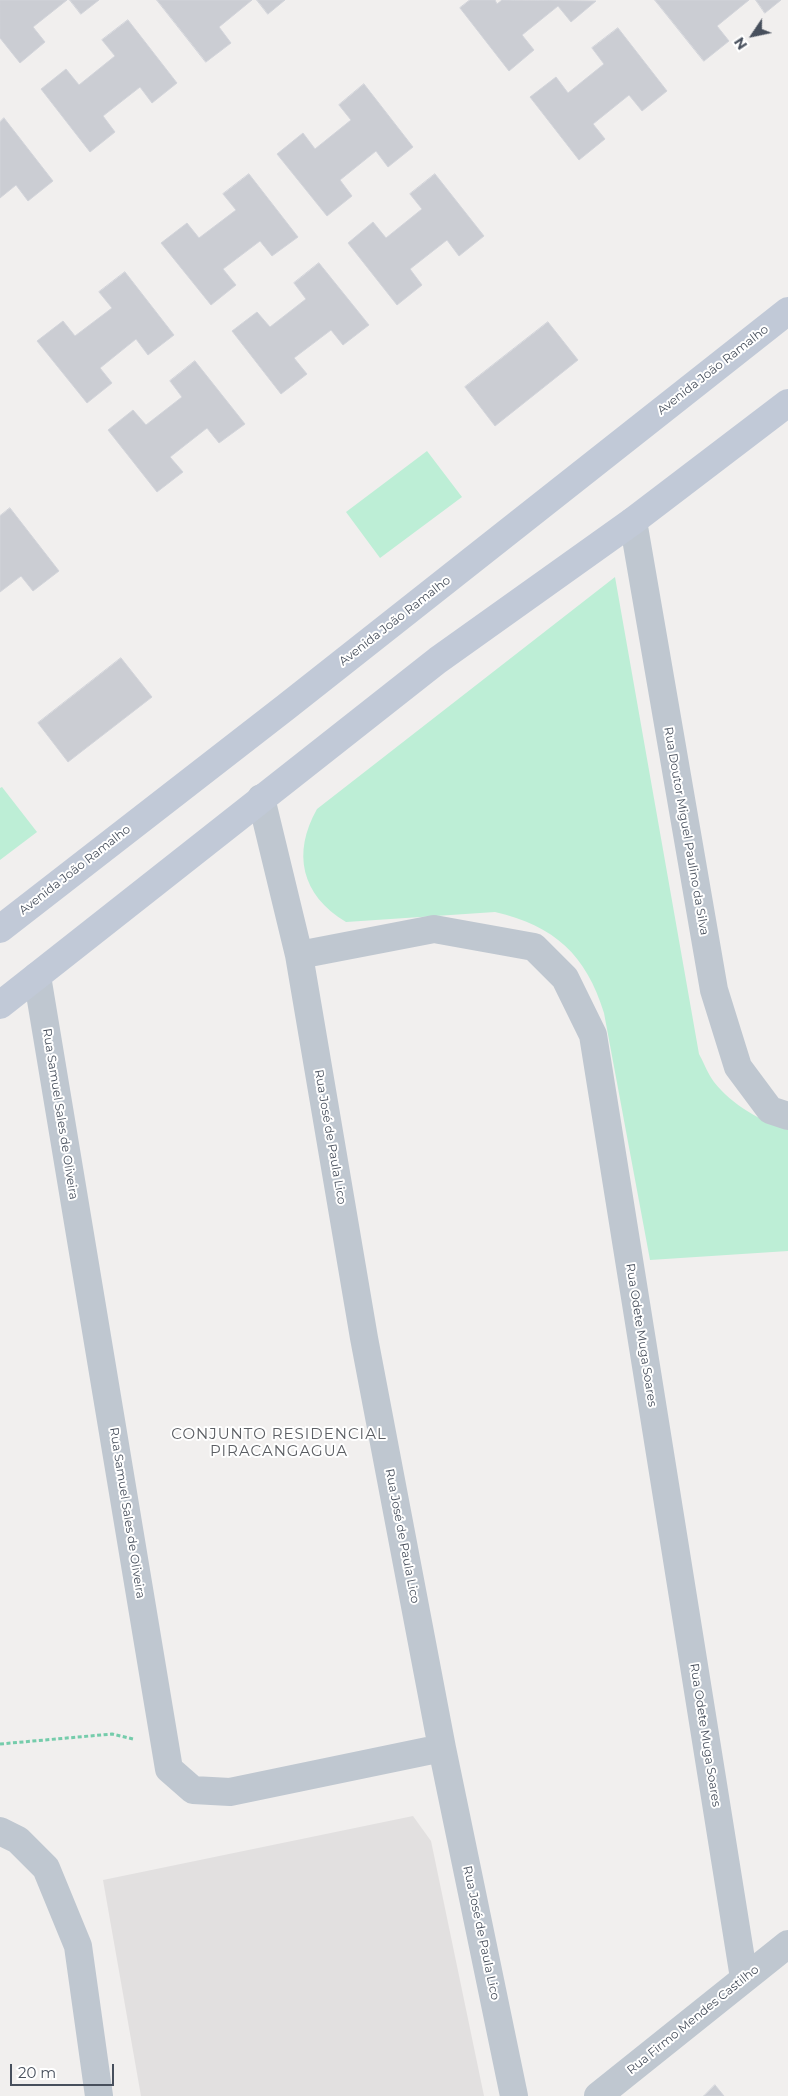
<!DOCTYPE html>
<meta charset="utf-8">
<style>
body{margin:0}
#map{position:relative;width:788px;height:2096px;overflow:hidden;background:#f1efee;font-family:Montserrat,sans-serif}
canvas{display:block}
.north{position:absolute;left:728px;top:10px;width:50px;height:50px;-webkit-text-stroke:4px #fff;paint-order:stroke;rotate:236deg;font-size:14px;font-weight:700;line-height:20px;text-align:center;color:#474f5c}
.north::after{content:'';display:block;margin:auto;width:18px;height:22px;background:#474f5c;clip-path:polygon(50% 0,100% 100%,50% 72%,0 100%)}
.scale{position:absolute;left:10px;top:2064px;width:104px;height:22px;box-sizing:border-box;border:2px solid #474f5c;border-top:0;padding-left:6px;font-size:15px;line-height:18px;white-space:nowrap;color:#474f5c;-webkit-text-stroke:4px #fff;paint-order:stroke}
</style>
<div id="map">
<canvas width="788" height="2096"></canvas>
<div class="north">N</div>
<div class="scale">20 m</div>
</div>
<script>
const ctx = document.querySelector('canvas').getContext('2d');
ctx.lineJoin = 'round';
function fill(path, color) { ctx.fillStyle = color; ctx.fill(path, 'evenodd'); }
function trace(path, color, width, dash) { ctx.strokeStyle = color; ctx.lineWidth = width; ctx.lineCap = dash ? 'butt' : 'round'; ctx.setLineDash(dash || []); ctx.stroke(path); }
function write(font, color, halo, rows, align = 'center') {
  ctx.font = font + ' Montserrat,sans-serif'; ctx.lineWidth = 4; ctx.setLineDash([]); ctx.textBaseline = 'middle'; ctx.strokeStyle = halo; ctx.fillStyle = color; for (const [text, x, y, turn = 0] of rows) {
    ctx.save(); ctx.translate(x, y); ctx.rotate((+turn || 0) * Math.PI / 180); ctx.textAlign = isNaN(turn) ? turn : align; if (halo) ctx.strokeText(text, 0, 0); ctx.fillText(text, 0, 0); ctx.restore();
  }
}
fill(new Path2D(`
 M 413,1816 L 431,1841 L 484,2096 L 141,2096 L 103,1880 Z`), '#e2e0e0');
fill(new Path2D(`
 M 427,451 L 462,497 L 380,558 L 346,512 Z
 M 615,577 L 699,1054 C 704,1063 708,1074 714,1082 C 732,1105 761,1121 788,1130 L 788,1251 L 650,1260 L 604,1013 C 586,955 555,926 495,912 L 346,922 C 301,895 292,853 317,809 Z
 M 2,787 L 37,832 L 0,860 L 0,788 Z`), '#bdeed6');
const building = new Path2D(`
 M 0,0 L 67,0 L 33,27 L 45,42 L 20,63 L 0,38 Z
 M 70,0 L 99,0 L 81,14 Z
 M 157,0 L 252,0 L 219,27 L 231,43 L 206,62 Z
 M 257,0 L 285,0 L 268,14 Z
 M 470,0 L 495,0 L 497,4 L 502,0 L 596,1 L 571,22 L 558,6 L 522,35 L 534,50 L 509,71 L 460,8 Z
 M 655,0 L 749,0 L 717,26 L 729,41 L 704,61 Z
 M 756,0 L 781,0 L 765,13 Z
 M 128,20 L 177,83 L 152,103 L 140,87 L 103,116 L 115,132 L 90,152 L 41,89 L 66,69 L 79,85 L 115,56 L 102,40 Z
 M 618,28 L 667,91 L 642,111 L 629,95 L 593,124 L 605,139 L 579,160 L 530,97 L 556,77 L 568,93 L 604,64 L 592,48 Z
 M 364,84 L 413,147 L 388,167 L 376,151 L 340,180 L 352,196 L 327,216 L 277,154 L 303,133 L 315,149 L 351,120 L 339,105 Z
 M 4,118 L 53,181 L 28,201 L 16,185 L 0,198 L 0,122 Z
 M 249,174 L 298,237 L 272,256 L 260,241 L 223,269 L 236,285 L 211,305 L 161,243 L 187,223 L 199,238 L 236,210 L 223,194 Z
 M 435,174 L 484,236 L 459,256 L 447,240 L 410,269 L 422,285 L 397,305 L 348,243 L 373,222 L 386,238 L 422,209 L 410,194 Z
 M 319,263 L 369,325 L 343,345 L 331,330 L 294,358 L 307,374 L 281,394 L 232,331 L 257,312 L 270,327 L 306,299 L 294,283 Z
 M 125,272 L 174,335 L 148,355 L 136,339 L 100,368 L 112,383 L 87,403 L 37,341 L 63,321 L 75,336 L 112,308 L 99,292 Z
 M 548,322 L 578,360 L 495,426 L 465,387 Z
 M 195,361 L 245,424 L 219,443 L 207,428 L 170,457 L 183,472 L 157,492 L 108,430 L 133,410 L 146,425 L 182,397 L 170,381 Z
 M 10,508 L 59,571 L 33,591 L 21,576 L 0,592 L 0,516 Z
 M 121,658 L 152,697 L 68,762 L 38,723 Z
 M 715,2085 L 724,2096 L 704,2096 Z`);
fill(building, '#cbcdd3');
trace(building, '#d2d4da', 1);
trace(new Path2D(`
 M 0,1744 L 112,1734 L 133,1739`), '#75ccab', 3, [4, 2.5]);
trace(new Path2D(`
 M 633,521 L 714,990 L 738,1067 L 770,1110 L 788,1116
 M 261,798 L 299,955 L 364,1338 L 442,1748 L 514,2096
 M 299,955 L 434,929 L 534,947 L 565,978 L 593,1035 L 744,1978
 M 37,976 L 169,1769 L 193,1790 L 230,1792 L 442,1748
 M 0,1831 L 18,1840 L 46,1868 L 78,1946 L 99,2096
 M 598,2096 L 788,1944`), '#bfc7d0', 28);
trace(new Path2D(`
 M 0,929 L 286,707 L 788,311
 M 0,1005 L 438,660 L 633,521 L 788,403`), '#c1c9d7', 28);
write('12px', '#474f5c', '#fff', [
 ["Avenida João Ramalho",713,370,-38],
 ["Avenida João Ramalho",395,621,-38],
 ["Rua Doutor Miguel Paulino da Silva",686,831,80],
 ["Avenida João Ramalho",75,870,-38],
 ["Rua Samuel Sales de Oliveira",60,1114,81],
 ["Rua José de Paula Lico",330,1137,80],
 ["Rua Odete Muga Soares",641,1335,81],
 ["Rua Samuel Sales de Oliveira",127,1513,81],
 ["Rua José de Paula Lico",402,1536,79],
 ["Rua Odete Muga Soares",705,1735,81],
 ["Rua José de Paula Lico",481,1933,78],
 ["Rua Firmo Mendes Castilho",693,2020,-39]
]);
ctx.letterSpacing = '1px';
write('15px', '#5b5e63', '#fff', [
 ["CONJUNTO RESIDENCIAL",279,1435],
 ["PIRACANGAGUA",279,1452]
]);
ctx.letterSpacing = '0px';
</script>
